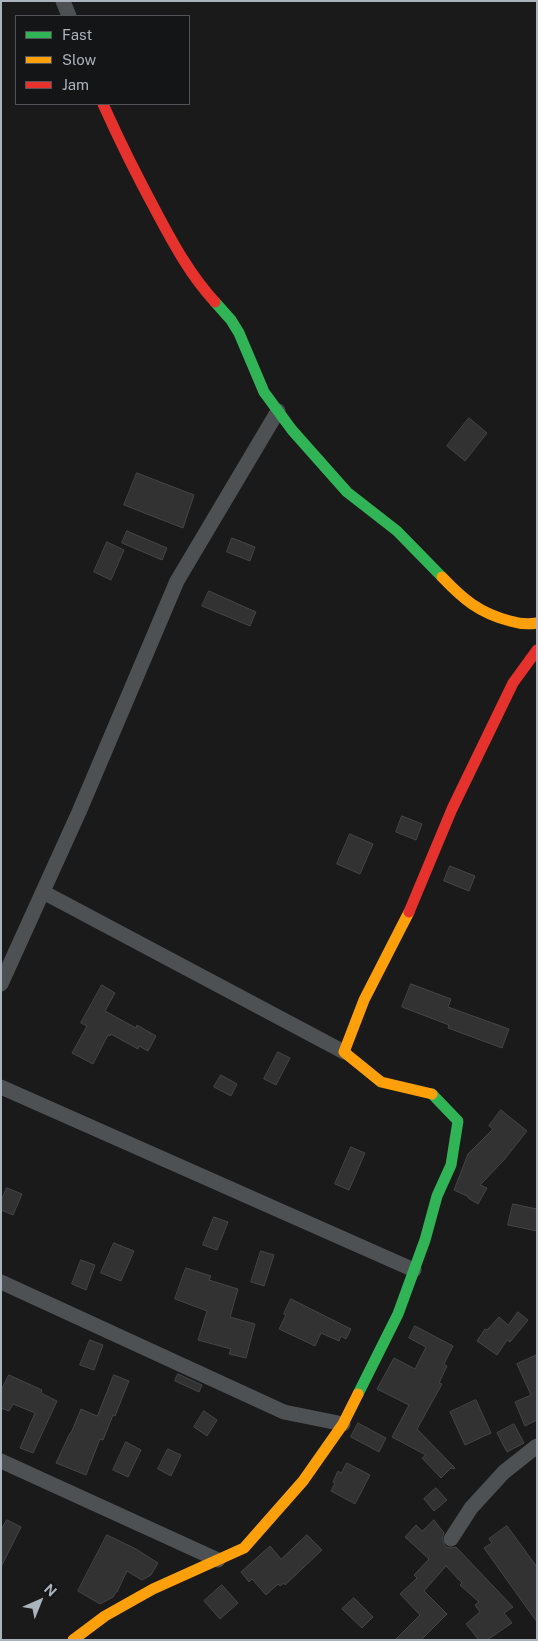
<!DOCTYPE html>
<style>
body{margin:0}
#map{position:relative;width:538px;height:1641px;overflow:hidden;background:#1a1a1b;font-family:"Public Sans",sans-serif}
canvas{display:block}
.frame{position:absolute;inset:0;border:2px solid #abb3bc;pointer-events:none}
.legend{position:absolute;left:15px;top:15px;width:175px;height:90px;box-sizing:border-box;background:#141517;border:1px solid #505459;margin:0;padding:6px 9px;list-style:none;font-size:15px;color:#abb3bc}
.legend li{display:flex;align-items:center;gap:10px;height:25px}
.legend b{width:25px;border:1px solid #505459}
.north{position:absolute;left:15px;top:1576px;width:50px;height:50px;-webkit-text-stroke:4px #141517;paint-order:stroke;rotate:44deg;font-size:14px;font-weight:700;line-height:20px;text-align:center;color:#abb3bc}
.north::after{content:'';display:block;margin:auto;width:18px;height:22px;background:#abb3bc;clip-path:polygon(50% 0,100% 100%,50% 72%,0 100%)}
</style>
<div id="map">
<canvas width="538" height="1641"></canvas>
<div class="frame"></div>
<ul class="legend">
<li><b style="height:6px;background:#30b455"></b>Fast</li>
<li><b style="height:6px;background:#ff9f0a"></b>Slow</li>
<li><b style="height:6px;background:#e5322d"></b>Jam</li>
</ul>
<div class="north">N</div>
</div>
<script>
const ctx = document.querySelector('canvas').getContext('2d');
ctx.lineJoin = 'round';
function fill(path, color) { ctx.fillStyle = color; ctx.fill(path, 'evenodd'); }
function trace(path, color, width, dash) { ctx.strokeStyle = color; ctx.lineWidth = width; ctx.lineCap = dash ? 'butt' : 'round'; ctx.setLineDash(dash || []); ctx.stroke(path); }
const building = new Path2D(`
 M 469,418 L 487,433 L 465,461 L 447,446 Z
 M 137,473 L 194,495 L 183,528 L 124,505 Z
 M 127,531 L 167,548 L 162,560 L 122,543 Z
 M 232,538 L 255,547 L 250,561 L 227,552 Z
 M 107,542 L 124,550 L 111,580 L 94,572 Z
 M 209,591 L 256,612 L 250,626 L 202,606 Z
 M 402,816 L 422,824 L 416,840 L 396,832 Z
 M 350,834 L 373,844 L 360,874 L 337,864 Z
 M 450,866 L 475,876 L 469,891 L 444,881 Z
 M 411,984 L 451,999 L 448,1007 L 509,1029 L 502,1048 L 448,1028 L 449,1025 L 402,1007 Z
 M 102,985 L 115,993 L 105,1011 L 136,1028 L 137,1025 L 156,1036 L 148,1051 L 139,1046 L 138,1049 L 111,1034 L 110,1036 L 108,1035 L 93,1064 L 72,1053 L 87,1026 L 81,1023 Z
 M 278,1052 L 290,1058 L 276,1085 L 264,1079 Z
 M 221,1075 L 237,1084 L 231,1096 L 214,1087 Z
 M 501,1110 L 527,1131 L 503,1161 L 480,1185 L 487,1188 L 478,1204 L 468,1198 L 469,1197 L 454,1190 L 468,1154 L 493,1129 L 489,1126 Z
 M 351,1147 L 365,1153 L 349,1190 L 335,1184 Z
 M 7,1188 L 22,1194 L 13,1215 L 1,1210 L 1,1201 Z
 M 513,1204 L 537,1209 L 537,1231 L 508,1225 Z
 M 214,1217 L 228,1222 L 217,1250 L 203,1245 Z
 M 114,1243 L 134,1251 L 121,1281 L 101,1273 Z
 M 261,1251 L 274,1255 L 264,1286 L 251,1282 Z
 M 81,1260 L 95,1265 L 86,1290 L 72,1284 Z
 M 186,1268 L 211,1276 L 209,1280 L 238,1289 L 230,1317 L 255,1324 L 246,1358 L 229,1354 L 231,1349 L 198,1340 L 207,1311 L 175,1299 Z
 M 291,1299 L 351,1329 L 346,1339 L 341,1336 L 339,1341 L 321,1333 L 315,1346 L 279,1329 L 286,1315 L 284,1314 Z
 M 518,1312 L 528,1320 L 510,1342 L 507,1340 L 497,1355 L 477,1341 L 485,1329 L 487,1330 L 499,1317 L 508,1325 Z
 M 415,1326 L 453,1346 L 444,1364 L 447,1366 L 439,1383 L 442,1384 L 417,1429 L 455,1468 L 454,1469 L 451,1468 L 441,1478 L 422,1458 L 426,1455 L 392,1437 L 409,1405 L 377,1389 L 394,1358 L 415,1369 L 426,1347 L 409,1338 Z
 M 90,1340 L 103,1345 L 94,1370 L 80,1365 Z
 M 537,1355 L 537,1420 L 525,1426 L 515,1402 L 531,1395 L 517,1364 Z
 M 178,1374 L 202,1385 L 199,1392 L 175,1381 Z
 M 9,1375 L 42,1390 L 41,1393 L 57,1401 L 33,1453 L 20,1448 L 35,1413 L 13,1404 L 9,1411 L 1,1408 L 1,1391 Z
 M 114,1375 L 129,1381 L 115,1416 L 113,1415 L 103,1440 L 100,1439 L 86,1475 L 56,1463 L 70,1433 L 71,1433 L 81,1409 L 97,1416 Z
 M 476,1400 L 491,1433 L 465,1445 L 450,1412 Z
 M 204,1411 L 217,1420 L 207,1436 L 194,1427 Z
 M 358,1423 L 386,1438 L 379,1452 L 351,1437 Z
 M 514,1424 L 524,1443 L 507,1452 L 497,1433 Z
 M 126,1442 L 141,1450 L 128,1477 L 113,1470 Z
 M 168,1449 L 181,1455 L 171,1476 L 158,1469 Z
 M 347,1463 L 370,1475 L 355,1504 L 331,1491 L 335,1483 L 333,1482 L 338,1471 L 341,1473 Z
 M 436,1488 L 447,1500 L 434,1511 L 424,1499 Z
 M 7,1520 L 21,1527 L 1,1567 L 1,1530 Z
 M 434,1520 L 444,1533 L 442,1539 L 446,1547 L 451,1548 L 456,1547 L 513,1607 L 504,1613 L 512,1623 L 487,1640 L 479,1640 L 466,1624 L 480,1612 L 475,1605 L 479,1602 L 460,1585 L 462,1583 L 446,1566 L 424,1591 L 447,1614 L 421,1640 L 395,1640 L 420,1615 L 400,1594 L 417,1578 L 414,1575 L 429,1559 L 405,1537 L 416,1525 L 422,1531 Z
 M 507,1526 L 537,1567 L 537,1622 L 484,1548 L 492,1543 L 489,1539 Z
 M 107,1535 L 136,1549 L 158,1563 L 151,1575 L 142,1580 L 127,1571 L 117,1592 L 116,1592 L 113,1597 L 100,1604 L 78,1591 Z
 M 307,1535 L 322,1550 L 285,1585 L 284,1583 L 280,1586 L 278,1584 L 266,1595 L 252,1579 L 249,1582 L 241,1572 L 270,1546 L 281,1559 Z
 M 222,1585 L 238,1603 L 220,1619 L 204,1601 Z
 M 354,1598 L 373,1617 L 362,1628 L 342,1609 Z`);
fill(building, '#323233');
trace(building, '#434547', 1);
trace(new Path2D(`
 M 63,1 L 69,16
 M 43,892 L 344,1052
 M 1,984 L 79,812 L 177,581 L 278,411
 M 1,1087 L 414,1270
 M 1,1282 L 284,1412 L 343,1424
 M 1,1461 L 218,1560
 M 451,1539 L 471,1508 L 504,1472 L 537,1446`), '#4e5154', 15);
trace(new Path2D(`
 M 215,302 L 231,320 L 239,333 L 264,392 L 292,430 L 347,492 L 397,531 L 442,577
 M 358,1394 L 398,1314 L 425,1240 L 437,1196 L 451,1165 L 458,1121 L 432,1094`), '#30b455', 11);
trace(new Path2D(`
 M 442,577 C 463,599 479,613 510,621 C 520,624 527,625 537,623
 M 409,912 L 364,1000 L 344,1052 L 381,1082 L 432,1094
 M 73,1640 L 105,1616 L 153,1589 L 244,1548 L 303,1481 L 343,1424 L 358,1394`), '#ff9f0a', 11);
trace(new Path2D(`
 M 103,104 C 120,142 138,178 158,215 C 174,245 191,276 215,302
 M 409,912 L 452,809 L 513,683 L 537,650`), '#e5322d', 11);
</script>
